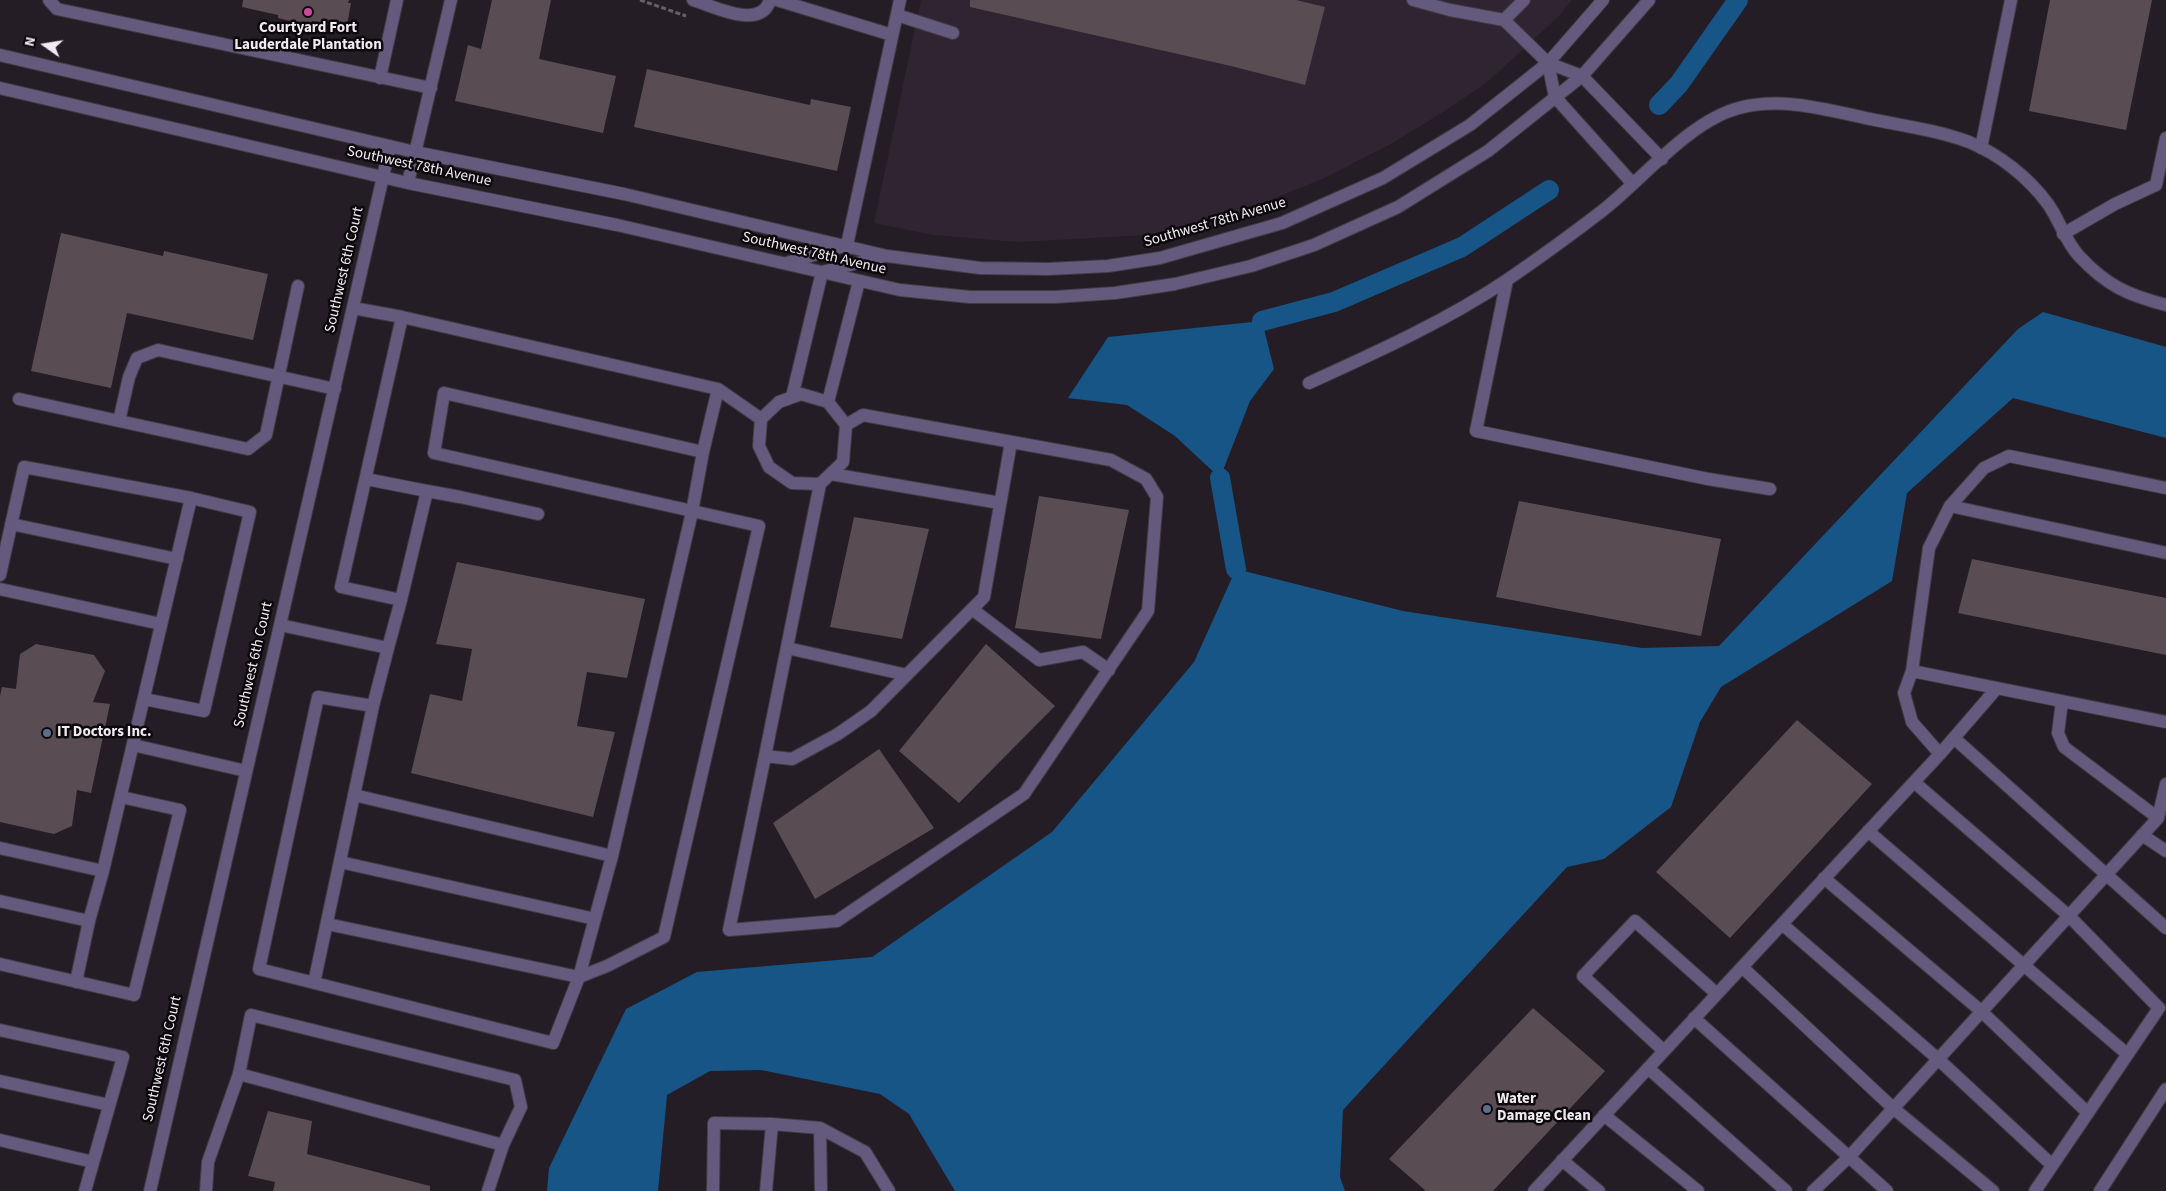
<!DOCTYPE html>
<style>
body{margin:0}
#map{position:relative;width:2166px;height:1191px;overflow:hidden;background:#251d26;font-family:"Source Sans 3",sans-serif}
canvas{display:block}
.north{position:absolute;left:20px;top:20px;width:50px;height:50px;-webkit-text-stroke:4px #0c090d;paint-order:stroke;rotate:283deg;font-size:14px;font-weight:700;line-height:20px;text-align:center;color:#f1ebf1}
.north::after{content:'';display:block;margin:auto;width:18px;height:22px;background:#f1ebf1;clip-path:polygon(50% 0,100% 100%,50% 72%,0 100%)}
</style>
<div id="map">
<canvas width="2166" height="1191"></canvas>
<div class="north">N</div>
</div>
<script>
const ctx = document.querySelector('canvas').getContext('2d');
ctx.lineJoin = 'round';
function fill(path, color) { ctx.fillStyle = color; ctx.fill(path, 'evenodd'); }
function trace(path, color, width, dash) { ctx.strokeStyle = color; ctx.lineWidth = width; ctx.lineCap = dash ? 'butt' : 'round'; ctx.setLineDash(dash || []); ctx.stroke(path); }
function write(font, color, halo, rows, align = 'center') {
  ctx.font = font + ' "Source Sans 3",sans-serif'; ctx.lineWidth = 5; ctx.setLineDash([]); ctx.textBaseline = 'middle'; ctx.strokeStyle = halo; ctx.fillStyle = color; for (const [text, x, y, turn = 0] of rows) {
    ctx.save(); ctx.translate(x, y); ctx.rotate((+turn || 0) * Math.PI / 180); ctx.textAlign = isNaN(turn) ? turn : align; if (halo) ctx.strokeText(text, 0, 0); ctx.fillText(text, 0, 0); ctx.restore();
  }
}
fill(new Path2D(`
 M 921,0 L 1572,0 L 1558,17 L 1486,83 L 1440,114 L 1389,145 L 1322,179 L 1240,212 L 1147,235 L 1018,242 L 934,235 L 874,223 Z`), '#312432');
fill(new Path2D(`
 M 2043,312 L 2166,347 L 2166,438 L 2013,398 L 1907,493 L 1892,581 L 1721,687 L 1700,722 L 1671,807 L 1604,859 L 1567,867 L 1343,1110 L 1340,1177 L 1345,1191 L 955,1191 L 909,1114 L 880,1094 L 761,1070 L 710,1071 L 667,1095 L 658,1191 L 547,1191 L 549,1168 L 626,1009 L 697,972 L 872,957 L 1052,832 L 1194,662 L 1236,569 L 1403,611 L 1642,648 L 1719,646 L 2018,329 Z
 M 1262,321 L 1274,369 L 1250,401 L 1220,478 L 1175,436 L 1127,405 L 1068,398 L 1108,337 Z`), '#165586');
trace(new Path2D(`
 M 1659,105 L 1679,84 L 1738,0
 M 1262,321 L 1334,302 L 1462,247 L 1549,190
 M 1220,478 L 1236,569`), '#165586', 20);
fill(new Path2D(`
 M 243,0 L 349,0 L 348,3 L 351,3 L 347,25 L 336,23 L 335,27 L 312,21 L 311,26 L 278,18 L 278,15 L 242,7 Z
 M 492,0 L 551,0 L 539,59 L 616,76 L 603,133 L 455,101 L 468,45 L 481,49 Z
 M 970,0 L 1296,0 L 1325,7 L 1305,85 L 1231,66 L 970,7 Z
 M 2050,0 L 2152,0 L 2126,130 L 2029,111 Z
 M 647,69 L 810,105 L 811,99 L 851,107 L 837,171 L 634,127 Z
 M 61,233 L 163,256 L 164,251 L 268,274 L 253,340 L 127,313 L 111,388 L 31,371 Z
 M 1039,496 L 1129,510 L 1101,639 L 1015,628 Z
 M 1519,501 L 1721,539 L 1701,636 L 1496,597 Z
 M 854,517 L 929,529 L 902,639 L 830,627 Z
 M 1972,559 L 2166,598 L 2166,655 L 1958,613 Z
 M 457,562 L 645,599 L 627,678 L 587,672 L 577,726 L 615,732 L 593,817 L 411,773 L 430,694 L 462,701 L 472,649 L 436,644 Z
 M 36,644 L 94,655 L 105,671 L 93,702 L 110,704 L 91,793 L 77,790 L 72,826 L 54,834 L 0,822 L 0,696 L 2,687 L 16,689 L 20,654 Z
 M 986,644 L 1055,706 L 959,803 L 899,751 Z
 M 1797,720 L 1872,784 L 1730,938 L 1656,872 Z
 M 879,749 L 934,828 L 815,899 L 773,823 Z
 M 1533,1008 L 1605,1071 L 1493,1191 L 1426,1191 L 1389,1159 Z
 M 268,1111 L 312,1121 L 307,1154 L 430,1186 L 430,1191 L 273,1191 L 275,1182 L 248,1176 Z`), '#594c53');
const minor = new Path2D(`
 M 49,0 L 57,9 L 431,88
 M 693,0 C 713,6 761,31 770,0
 M 777,0 L 892,35
 M 1413,0 L 1450,10 L 1504,20 L 1548,63 L 1582,76 L 1662,159
 M 897,15 L 953,33
 M 1504,20 L 1524,0
 M 0,55 L 415,152 L 624,194 L 887,256 L 980,268 L 1048,269 L 1108,266 L 1160,258 L 1282,223 L 1383,178 L 1470,125 L 1548,63 L 1603,0
 M 1548,63 L 1555,97 L 1633,184
 M 380,78 L 397,0
 M 0,88 L 408,183 L 617,225 L 900,290 L 970,297 L 1055,297 L 1115,293 L 1175,284 L 1251,266 L 1314,245 L 1398,207 L 1488,151 L 1582,76 L 1649,0
 M 1981,148 L 2011,0
 M 408,183 L 451,0
 M 2063,234 L 2115,204 L 2156,185 L 2166,138
 M 787,263 L 847,245 L 900,0
 M 1507,280 L 1476,431 L 1708,479 L 1770,489
 M 1309,383 C 1377,352 1446,321 1507,280 C 1539,258 1571,235 1602,211 C 1643,179 1689,121 1739,108 C 1784,96 1831,111 1875,120 C 1906,126 1939,131 1969,142 C 1999,154 2029,178 2048,204 C 2060,221 2065,241 2079,256 C 2107,286 2128,295 2166,305
 M 718,389 L 761,419 L 759,446 L 769,467 L 792,483 L 820,484 L 843,462 L 846,425 L 828,402 L 801,394 L 779,402 L 761,419
 M 792,397 L 822,272 L 885,256
 M 19,399 L 119,421 L 129,377 L 137,358 L 158,350 L 335,389
 M 828,402 L 859,281
 M 119,421 L 248,449 L 266,435 L 298,286
 M 846,425 L 863,415 L 1111,460 L 1146,479 L 1157,497 L 1148,611 L 1024,794 L 837,921 L 729,930 L 765,756 L 792,759 L 838,734 L 871,711 L 984,597 L 1011,442
 M 831,474 L 1000,503
 M 366,479 L 427,491 L 401,600
 M 427,491 L 460,497 L 538,514
 M 1950,506 L 2166,553
 M 11,524 L 177,559
 M 0,575 L 24,467 L 191,498 L 103,871 L 0,848
 M 0,589 L 161,624
 M 972,609 L 1039,660 L 1083,652 L 1109,670
 M 280,625 L 388,648 L 401,600 L 341,587 L 402,317 L 353,308
 M 388,648 L 373,706 L 318,697 L 259,969 L 553,1043 L 579,977 L 607,966 L 664,937 L 759,526 L 434,453 L 444,393 L 703,452 L 718,389 L 402,317
 M 787,648 L 907,675
 M 1912,671 L 1929,548 L 1950,506 L 1984,468 L 2009,456 L 2166,488
 M 144,699 L 204,711 L 250,512 L 191,498
 M 2062,701 L 2058,733 L 2064,747 L 2158,818
 M 1954,738 L 2166,928
 M 133,745 L 246,771
 M 1940,754 L 1997,688
 M 765,756 L 820,484
 M 1914,782 L 2069,916 L 2159,1008 L 2035,1191
 M 354,795 L 612,856
 M 1868,831 L 2127,1054
 M 2142,835 L 2166,851
 M 340,862 L 595,919
 M 1824,878 L 1981,1011 L 2088,1113
 M 0,901 L 89,921 L 103,871
 M 327,924 L 579,977 L 612,856 L 692,512 L 703,452
 M 1782,924 L 1938,1059 L 2052,1165
 M 0,964 L 134,995 L 180,810 L 121,797
 M 1742,967 L 1893,1108 L 1993,1191
 M 76,982 L 89,921
 M 314,983 L 373,706
 M 1694,1018 L 1887,1191
 M 0,1030 L 123,1057 L 85,1191
 M 1664,1051 L 1583,976 L 1635,921 L 1717,994
 M 1648,1068 L 1786,1191
 M 239,1074 L 251,1015 L 515,1080 L 521,1107 L 503,1145
 M 0,1081 L 109,1105
 M 1604,1115 L 1698,1191
 M 820,1128 L 821,1191
 M 0,1140 L 93,1162
 M 1562,1160 L 1599,1191
 M 150,1191 L 390,146
 M 206,1191 L 208,1162 L 239,1074 L 503,1145 L 488,1191
 M 713,1191 L 714,1123 L 772,1124 L 820,1128 L 865,1152 L 889,1191
 M 766,1191 L 772,1124
 M 1534,1191 L 1940,754 L 1912,722 L 1904,693 L 1912,671 L 2166,722
 M 1813,1191 L 1849,1157 L 2158,818 L 2166,784
 M 2100,1191 L 2166,1089`);
trace(minor, '#423a42', 14);
trace(new Path2D(`
 M 640,0 L 686,16`), '#676068', 3, [5, 2.5]);
trace(minor, '#645a7d', 12);
for (const [x, y, r, color] of [
 [308,12,5,"#d1479c"],
 [47,733,5,"#5c6f8a"],
 [1487,1109,5,"#5c6f8a"]
]) { const dot = new Path2D(); dot.arc(x, y, r, 0, 2 * Math.PI); ctx.fillStyle = color; ctx.fill(dot); trace(dot, '#0c090d', 2); }
write('bold 15px', '#f1ebf1', '#0c090d', [
 ["Courtyard Fort",308,29,"center"],
 ["Lauderdale Plantation",308,46,"center"],
 ["IT Doctors Inc.",57,733],
 ["Water",1497,1100],
 ["Damage Clean",1497,1117]
], 'left');
write('15px', '#f1ebf1', '#0c090d', [
 ["Southwest 78th Avenue",419,167,12],
 ["Southwest 78th Avenue",1215,223,-16],
 ["Southwest 78th Avenue",814,254,13],
 ["Southwest 6th Court",345,270,-77],
 ["Southwest 6th Court",254,665,-77],
 ["Southwest 6th Court",163,1059,-77]
]);
</script>
